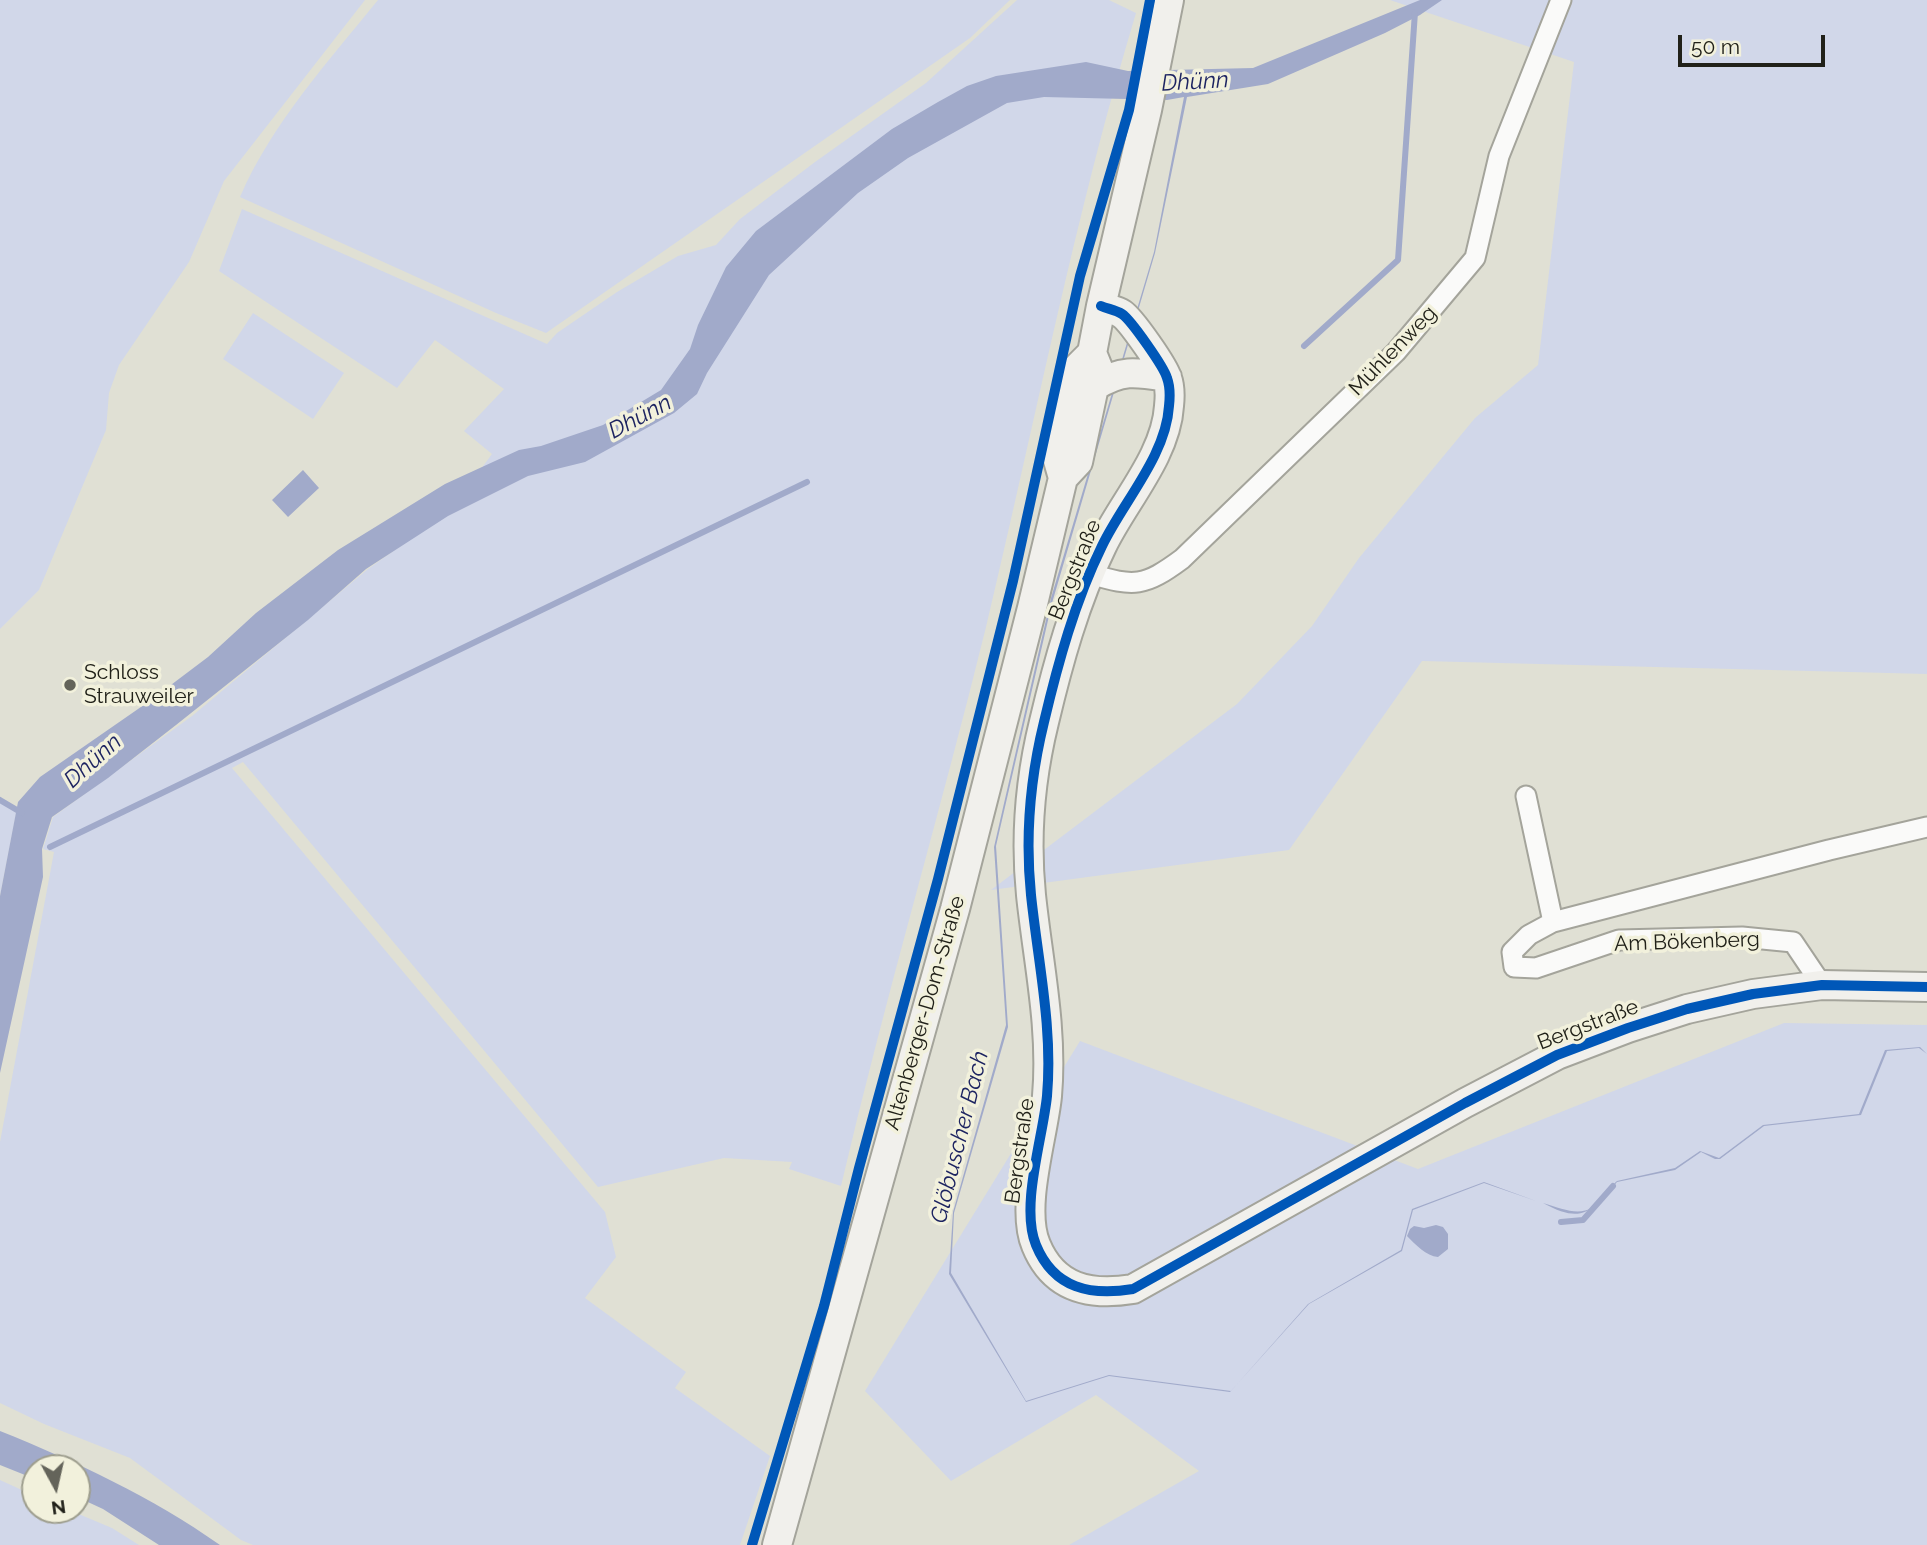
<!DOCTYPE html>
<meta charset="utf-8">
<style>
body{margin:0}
#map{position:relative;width:1927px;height:1545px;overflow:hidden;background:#e0e0d4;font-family:Raleway,sans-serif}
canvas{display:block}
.north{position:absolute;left:21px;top:1454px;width:70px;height:70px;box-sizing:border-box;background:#f2f1dc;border:2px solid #9e9e8e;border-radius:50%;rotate:172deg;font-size:19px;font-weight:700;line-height:28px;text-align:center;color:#212119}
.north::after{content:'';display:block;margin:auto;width:24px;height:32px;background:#64645a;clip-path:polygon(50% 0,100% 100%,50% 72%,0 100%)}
.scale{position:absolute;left:1678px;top:35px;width:147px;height:32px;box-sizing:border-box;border:4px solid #212119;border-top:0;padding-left:9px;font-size:21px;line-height:24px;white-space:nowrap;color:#212119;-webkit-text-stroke:5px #f2f1dc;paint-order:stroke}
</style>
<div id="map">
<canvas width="1927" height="1545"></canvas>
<div class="north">N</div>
<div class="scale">50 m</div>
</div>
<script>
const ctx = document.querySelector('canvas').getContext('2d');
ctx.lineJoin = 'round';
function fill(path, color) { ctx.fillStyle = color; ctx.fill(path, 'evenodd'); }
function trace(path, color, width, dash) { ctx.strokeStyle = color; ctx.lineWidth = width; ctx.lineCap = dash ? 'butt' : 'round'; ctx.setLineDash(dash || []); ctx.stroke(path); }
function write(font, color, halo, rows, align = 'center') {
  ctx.font = font + ' Raleway,sans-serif'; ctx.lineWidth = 7; ctx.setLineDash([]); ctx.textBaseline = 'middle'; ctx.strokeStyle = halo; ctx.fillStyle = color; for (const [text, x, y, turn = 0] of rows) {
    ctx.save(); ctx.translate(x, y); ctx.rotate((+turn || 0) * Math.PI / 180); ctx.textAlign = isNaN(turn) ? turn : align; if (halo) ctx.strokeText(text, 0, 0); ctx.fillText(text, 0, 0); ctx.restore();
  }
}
fill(new Path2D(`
 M 0,0 L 365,0 L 224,181 L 189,262 L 119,365 L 109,393 L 106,430 L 39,590 L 0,629 Z
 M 378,0 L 1010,0 L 970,38 L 546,333 L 496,313 L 240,197 C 272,123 328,62 378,0 Z
 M 1017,0 L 1109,0 L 1136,13 C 1075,215 1035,422 986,627 C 940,814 885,998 841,1186 L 789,1169 L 792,1162 L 724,1158 L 598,1187 L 243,762 L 232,768 L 605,1212 L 616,1257 L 585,1298 L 686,1372 L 675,1388 L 770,1456 L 740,1545 L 253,1545 L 241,1540 L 130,1458 L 44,1424 L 0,1403 L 0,1142 L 54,852 L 43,849 L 53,817 L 192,716 L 368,569 L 450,511 L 492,454 L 464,431 L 504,389 L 435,340 L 397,388 L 219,271 L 242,209 L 547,344 L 557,333 L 617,292 L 678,256 L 716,245 L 740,219 L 815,162 L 926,83 Z
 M 1390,0 L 1927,0 L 1927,674 L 1422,661 L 1289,850 L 991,890 L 1237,704 L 1312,626 L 1359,558 L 1475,418 L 1538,365 L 1574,62 Z
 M 253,313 L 344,373 L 313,419 L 223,359 Z
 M 0,798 L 17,809 L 0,896 Z
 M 1784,1023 L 1927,1025 L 1927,1545 L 1069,1545 L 1199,1471 L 1096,1395 L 951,1481 L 865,1391 L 1080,1041 L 1418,1169 Z
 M 0,1480 L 35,1496 L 35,1510 L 69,1510 L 112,1528 L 139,1545 L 0,1545 Z`), '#d1d7e9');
fill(new Path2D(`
 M 1420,0 L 1442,0 L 1420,15 L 1385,33 L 1268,84 L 1187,97 L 1155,253 L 1052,603 L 996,846 L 1008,1027 L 954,1213 L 951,1273 L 1026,1401 L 1109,1375 L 1231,1391 L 1308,1304 L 1401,1250 L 1412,1209 L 1484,1182 L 1536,1201 L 1484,1183 L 1413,1210 L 1402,1251 L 1309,1304 L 1230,1392 L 1109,1376 L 1026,1402 L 949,1274 L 953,1212 L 1006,1025 L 994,847 L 1051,598 L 1154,252 L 1184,97 L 1167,100 L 1044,97 L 1007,103 L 908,158 L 858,193 L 769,275 L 707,373 L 697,394 L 674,413 L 585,462 L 528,476 L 448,516 L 366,569 L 308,620 L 176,725 L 108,778 L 52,817 L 42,849 L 43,877 L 0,1073 L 0,896 L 18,802 L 40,777 L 151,700 L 208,657 L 256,613 L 338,550 L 445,484 L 519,450 L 541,446 L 603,425 L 661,390 L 690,349 L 698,325 L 726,267 L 756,231 L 892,129 L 938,102 L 967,86 L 996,76 L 1086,62 L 1128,71 L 1253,68 Z
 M 303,470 L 319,488 L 288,517 L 272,500 Z
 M 1920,1047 L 1927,1054 L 1919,1048 L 1887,1051 L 1861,1115 L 1764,1126 L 1720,1159 L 1715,1159 L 1701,1152 L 1675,1170 L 1617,1182 C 1592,1211 1583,1225 1543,1203 C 1569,1211 1587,1220 1607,1195 C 1611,1190 1612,1185 1617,1181 L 1675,1168 L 1700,1151 L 1719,1158 L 1763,1125 L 1859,1114 L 1885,1050 Z
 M 1436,1225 L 1443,1227 L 1448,1234 L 1448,1249 L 1438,1257 C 1426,1256 1416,1245 1407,1236 L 1410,1229 L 1414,1226 L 1424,1228 Z
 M 0,1431 C 77,1462 152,1497 220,1545 L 159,1545 L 103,1509 L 77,1497 L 77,1468 L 35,1468 L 35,1479 L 0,1465 Z`), '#a1aaca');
trace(new Path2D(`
 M 1304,346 L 1398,260 L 1415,12
 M 0,800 L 22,813
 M 50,847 L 807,482
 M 1561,1222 L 1583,1220 L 1613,1186`), '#a1aaca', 6);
const street = new Path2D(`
 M 1090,574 C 1135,587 1144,587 1182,559 L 1396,352 L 1475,258 L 1499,156 L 1561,0
 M 1526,796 L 1553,922
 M 1822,985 L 1793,942 L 1742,937 L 1619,940 L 1536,968 L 1514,967 L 1512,952 L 1529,935 L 1553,922 L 1829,850 L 1927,827`);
const secondary = new Path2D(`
 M 1101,306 C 1108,309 1116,310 1122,314 C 1131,320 1164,367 1167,378 C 1170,386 1170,397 1169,406 C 1166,456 1123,502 1102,546 C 1075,601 1058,663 1044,722 C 1030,779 1025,836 1031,895 C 1038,962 1053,1028 1047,1096 C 1043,1137 1020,1207 1036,1245 C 1054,1289 1091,1296 1133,1289 L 1465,1103 L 1557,1055 L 1628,1028 L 1687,1009 L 1753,994 L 1822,985 L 1927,987
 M 1095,386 C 1122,369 1136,372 1167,377
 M 1063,478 L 1057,457 L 1074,380 L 1078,367 L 1092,353
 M 777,1545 L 955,909 L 1032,608 L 1063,478 L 1078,462 L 1098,368 L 1092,353 L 1101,306 L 1147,110 L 1169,0`);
trace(street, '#a4a49b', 23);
trace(secondary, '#a4a49b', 32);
trace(street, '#fafaf9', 19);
trace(secondary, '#f1f0ec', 28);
trace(new Path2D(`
 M 1101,306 C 1108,309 1116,310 1122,314 C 1131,320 1164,367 1167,378 C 1170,386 1170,397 1169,406 C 1166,456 1123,502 1102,546 C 1075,601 1058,663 1044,722 C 1030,779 1025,836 1031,895 C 1038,962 1053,1028 1047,1096 C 1043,1137 1020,1207 1036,1245 C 1054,1289 1091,1296 1133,1289 L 1465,1103 L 1557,1055 L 1628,1028 L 1687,1009 L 1753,994 L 1822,985 L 1927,987
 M 752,1545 L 824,1306 L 859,1168 L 938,879 L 1013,581 L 1080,276 L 1129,110 L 1150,0`), '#0057b8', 10);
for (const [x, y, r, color] of [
 [70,685,7,"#64645a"]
]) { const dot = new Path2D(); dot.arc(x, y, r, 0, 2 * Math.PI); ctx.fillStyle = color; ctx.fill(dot); trace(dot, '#f2f1dc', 2.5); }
write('21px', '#212119', '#f2f1dc', [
 ["Mühlenweg",1393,351,-46],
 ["Bergstraße",1075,570,-68],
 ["Am Bökenberg",1687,942,-2],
 ["Altenberger-Dom-Straße",925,1013,-74],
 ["Bergstraße",1588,1025,-21],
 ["Bergstraße",1020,1151,-82]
]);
write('21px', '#212119', '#f2f1dc', [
 ["Schloss",84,673],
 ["Strauweiler",84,697]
], 'left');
write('italic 23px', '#1d2461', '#f2f1dc', [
 ["Dhünn",1195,82,-3],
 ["Dhünn",640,417,-28],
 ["Dhünn",93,761,-42],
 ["Glöbuscher Bach",960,1137,-76]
]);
</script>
